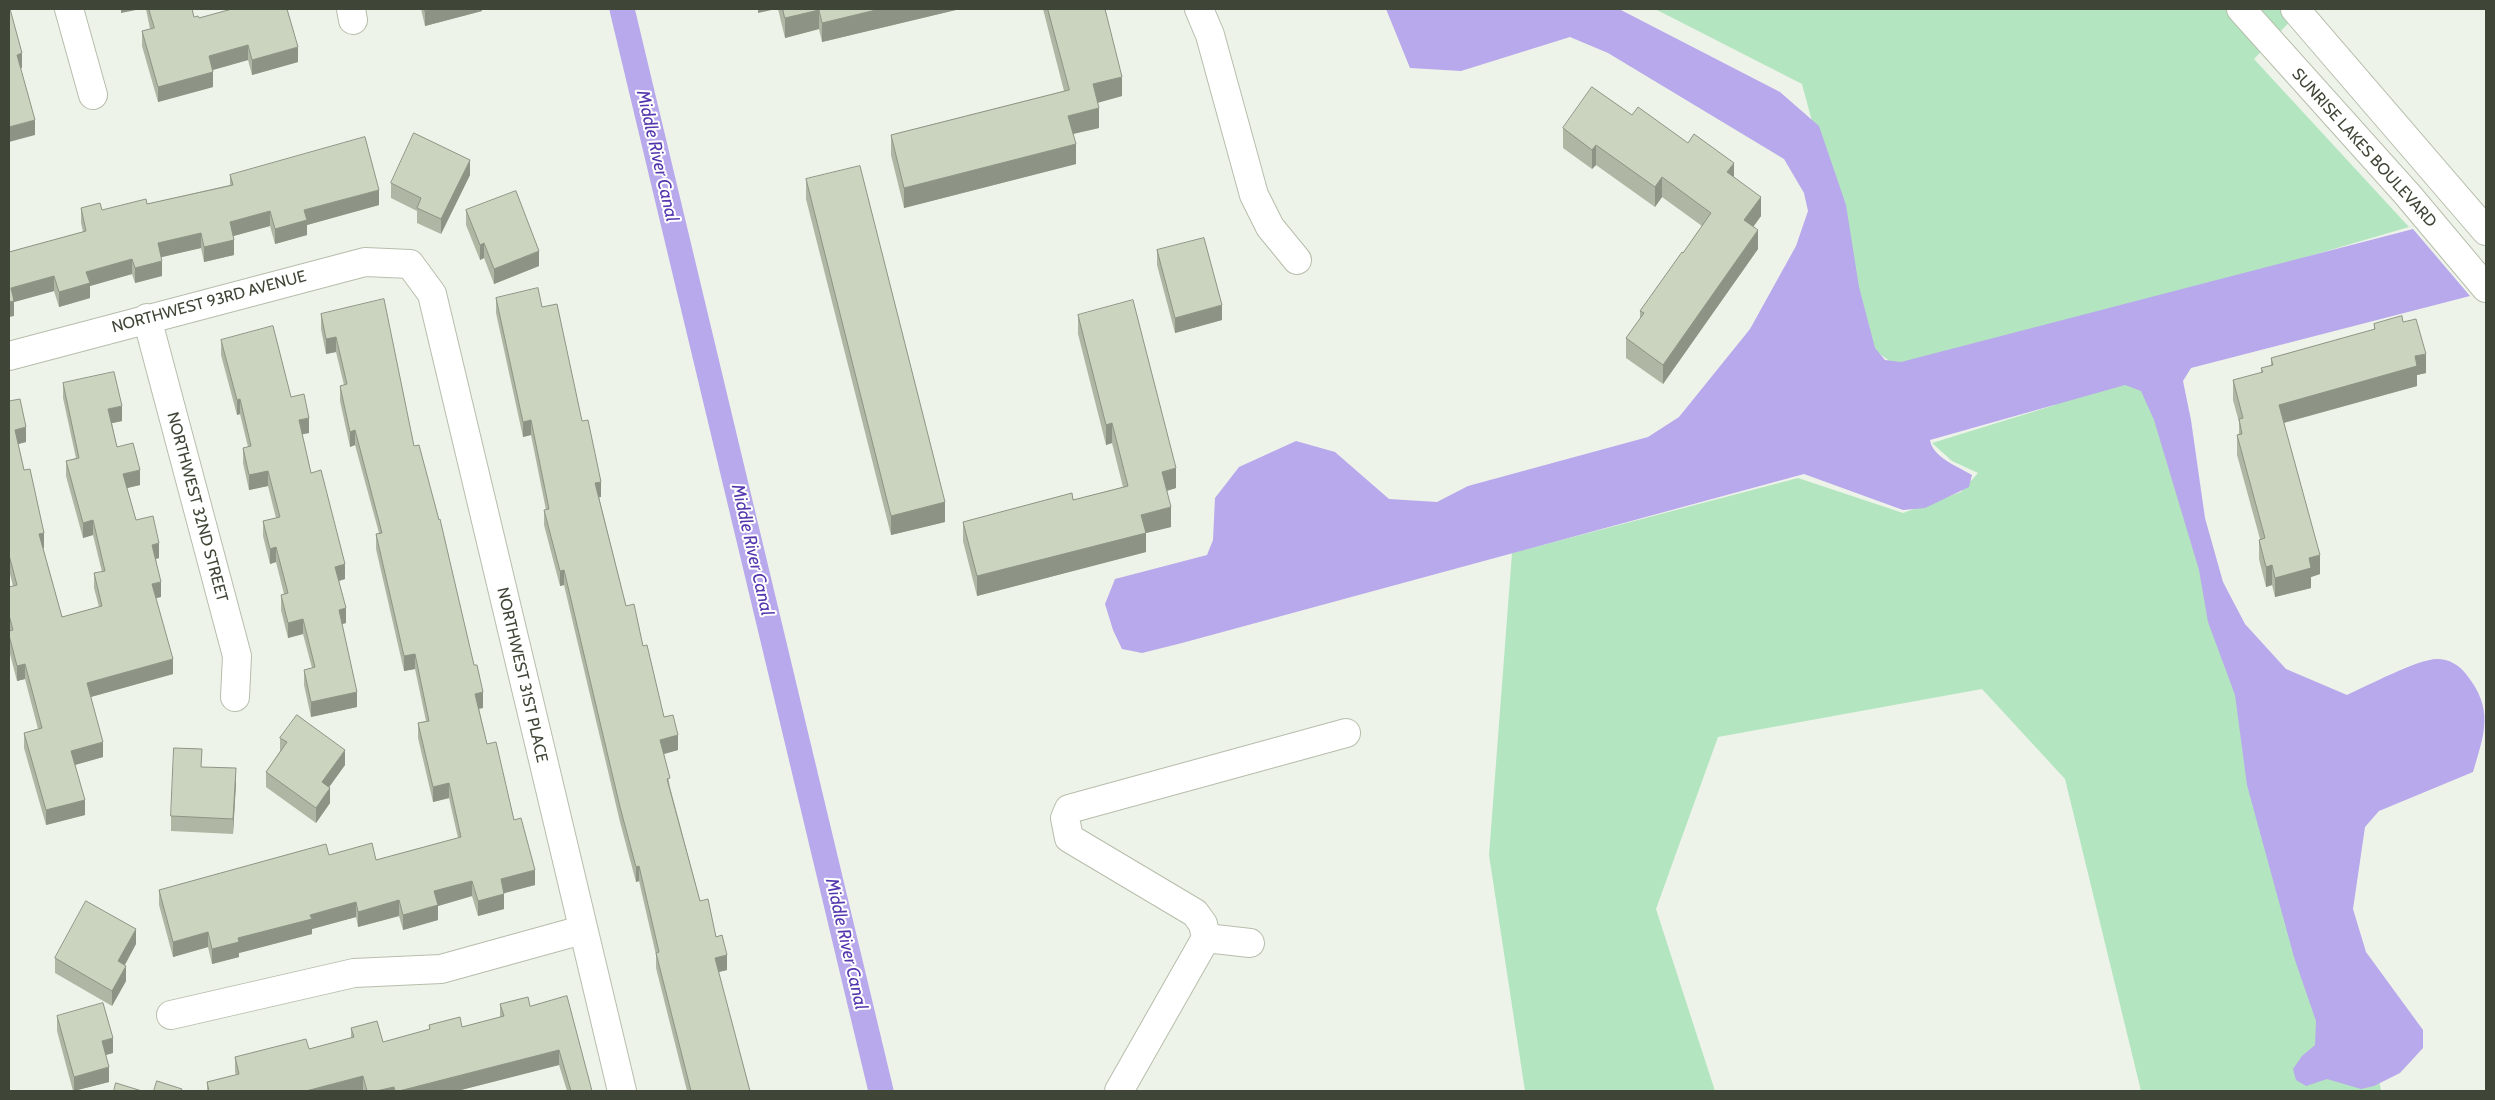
<!DOCTYPE html>
<style>
body{margin:0}
#map{position:relative;width:2495px;height:1100px;overflow:hidden;background:#eef3e9;font-family:Cabin,sans-serif}
canvas{display:block}
.frame{position:absolute;inset:0;border:10px solid #404637;pointer-events:none}
</style>
<div id="map">
<canvas width="2495" height="1100"></canvas>
<div class="frame"></div>
</div>
<script>
const ctx = document.querySelector('canvas').getContext('2d');
ctx.lineJoin = 'round';
function fill(path, color) { ctx.fillStyle = color; ctx.fill(path, 'evenodd'); }
function trace(path, color, width, dash) { ctx.strokeStyle = color; ctx.lineWidth = width; ctx.lineCap = dash ? 'butt' : 'round'; ctx.setLineDash(dash || []); ctx.stroke(path); }
function write(font, color, halo, rows, align = 'center') {
  ctx.font = font + ' Cabin,sans-serif'; ctx.lineWidth = 4; ctx.setLineDash([]); ctx.textBaseline = 'middle'; ctx.strokeStyle = halo; ctx.fillStyle = color; for (const [text, x, y, turn = 0] of rows) {
    ctx.save(); ctx.translate(x, y); ctx.rotate((+turn || 0) * Math.PI / 180); ctx.textAlign = isNaN(turn) ? turn : align; if (halo) ctx.strokeText(text, 0, 0); ctx.fillText(text, 0, 0); ctx.restore();
  }
}
fill(new Path2D(`
 M 1655,9 L 2302,9 L 2254,59 L 2409,227 L 2057,330 L 2145,375 L 2377,1067 L 2381,1091 L 2141,1091 L 2065,779 L 1982,689 L 1718,737 L 1656,909 L 1715,1091 L 1525,1091 L 1489,855 L 1512,553 L 1798,478 L 1903,513 L 1961,492 L 1978,473 L 1952,461 L 1932,443 L 2055,405 L 2037,328 L 1895,365 L 1873,349 L 1802,84 Z`), '#b4e5c1');
fill(new Path2D(`
 M 1386,9 L 1619,9 L 1780,92 L 1819,126 L 1846,205 L 1859,287 L 1875,348 L 1885,360 L 1901,362 L 2413,229 L 2470,296 L 2191,368 L 2183,381 L 2191,420 L 2205,518 L 2223,582 L 2245,624 L 2286,669 L 2347,695 C 2367,686 2418,659 2437,659 C 2449,659 2459,665 2466,674 C 2494,709 2485,732 2473,772 L 2379,811 L 2365,827 L 2353,909 L 2366,952 L 2423,1030 L 2423,1048 L 2400,1073 L 2374,1086 L 2361,1089 L 2327,1079 L 2306,1086 L 2296,1080 L 2293,1069 L 2302,1056 L 2315,1045 L 2316,1021 L 2294,957 L 2247,785 L 2235,695 L 2208,622 L 2199,570 L 2154,420 L 2141,391 L 2125,385 L 1930,440 C 1932,457 1959,467 1972,475 L 1969,487 L 1925,508 L 1903,510 L 1804,474 L 1182,643 L 1142,653 L 1122,649 L 1113,630 L 1105,604 L 1115,579 L 1207,555 L 1213,540 L 1215,498 L 1239,467 L 1296,441 L 1335,452 L 1389,499 L 1437,502 L 1468,486 L 1648,437 L 1679,417 L 1750,329 L 1796,246 L 1808,211 L 1804,193 L 1784,159 L 1608,53 L 1570,37 L 1461,71 L 1410,68 Z`), '#b8a8ec');
trace(new Path2D(`
 M 622,9 L 881,1091`), '#b8a8ec', 25);
const minor = new Path2D(`
 M 69,9 L 93,95
 M 351,9 L 353,20
 M 1199,9 L 1210,35 L 1254,195 L 1270,227 L 1297,260
 M 2241,9 L 2407,194 L 2486,288
 M 2295,9 L 2486,231
 M 147,318 L 237,656 L 235,697
 M 9,356 L 365,262 L 410,264 L 432,294 L 622,1091
 M 1206,938 L 1250,943
 M 171,1015 L 354,973 L 441,969 L 582,930
 M 1119,1091 L 1206,938 L 1203,924 L 1195,913 L 1069,838 L 1065,818 L 1069,809 L 1346,733`);
trace(minor, '#b6beab', 30);
trace(minor, '#fff', 28);
fill(new Path2D(`
 M 146,9 L 192,9 L 194,17 L 199,18 L 298,62 L 252,75 L 248,60 L 213,70 L 213,87 L 158,102 L 142,46 L 142,31 L 150,29 Z
 M 421,9 L 482,9 L 482,11 L 425,26 Z
 M 778,9 L 960,9 L 822,42 L 819,29 L 785,38 Z
 M 1043,9 L 1105,9 L 1122,96 L 1097,103 L 1099,128 L 1073,134 L 1076,164 L 904,208 L 891,155 L 891,135 L 1064,91 Z
 M 1632,115 L 1734,177 L 1761,216 L 1754,226 L 1758,249 L 1663,384 L 1626,358 L 1626,338 L 1640,319 L 1640,311 L 1683,253 L 1702,226 L 1662,197 L 1655,207 L 1596,165 L 1592,169 L 1563,148 L 1563,128 Z
 M 230,175 L 379,205 L 307,225 L 307,235 L 275,244 L 270,226 L 233,236 L 234,255 L 204,262 L 201,248 L 161,257 L 162,276 L 135,283 L 132,274 L 90,286 L 90,298 L 59,307 L 54,291 L 14,302 L 14,316 L 9,252 L 83,232 L 81,223 L 81,208 L 102,210 L 147,204 L 230,185 Z
 M 470,175 L 441,234 L 417,223 L 417,211 L 391,198 L 391,183 Z
 M 806,179 L 945,522 L 891,535 L 806,199 Z
 M 466,210 L 539,266 L 494,284 L 484,258 L 480,260 L 466,225 Z
 M 1157,250 L 1222,320 L 1175,333 L 1157,265 Z
 M 496,298 L 542,307 L 582,421 L 601,497 L 599,497 L 626,606 L 643,646 L 664,717 L 678,750 L 664,754 L 670,787 L 700,901 L 716,937 L 727,970 L 718,972 L 750,1091 L 687,1091 L 656,968 L 656,955 L 639,881 L 636,882 L 620,822 L 564,585 L 560,586 L 544,525 L 544,510 L 546,510 L 531,435 L 523,437 L 496,313 Z
 M 321,314 L 414,446 L 483,708 L 479,709 L 487,744 L 514,820 L 535,885 L 504,893 L 504,909 L 478,916 L 472,896 L 438,906 L 438,920 L 403,930 L 399,916 L 358,927 L 356,917 L 312,929 L 312,934 L 239,953 L 239,957 L 212,964 L 208,947 L 173,957 L 159,905 L 159,890 L 329,855 L 376,860 L 458,838 L 449,798 L 433,802 L 418,738 L 418,723 L 426,721 L 415,669 L 404,671 L 376,549 L 376,534 L 379,533 L 355,445 L 350,447 L 340,401 L 340,386 L 344,385 L 336,352 L 326,354 L 321,329 Z
 M 1078,315 L 1176,488 L 1167,491 L 1171,527 L 1146,533 L 1146,552 L 977,596 L 963,541 L 963,522 L 1073,500 L 1123,487 L 1112,443 L 1106,445 L 1078,334 Z
 M 2403,322 L 2426,373 L 2417,375 L 2417,386 L 2284,423 L 2320,574 L 2311,577 L 2311,588 L 2275,597 L 2272,585 L 2266,587 L 2259,559 L 2259,540 L 2260,539 L 2237,455 L 2237,435 L 2239,434 L 2239,422 L 2233,400 L 2233,380 L 2261,373 L 2261,368 L 2271,365 L 2271,358 L 2374,330 L 2374,324 Z
 M 221,340 L 291,397 L 309,433 L 302,434 L 311,473 L 345,579 L 339,581 L 346,623 L 342,624 L 357,707 L 311,717 L 304,685 L 304,670 L 312,668 L 303,634 L 288,638 L 281,610 L 281,595 L 284,594 L 276,562 L 270,564 L 263,536 L 263,521 L 276,518 L 268,486 L 249,490 L 243,463 L 243,448 L 248,447 L 240,414 L 237,415 L 221,355 Z
 M 63,383 L 122,421 L 112,423 L 117,447 L 140,485 L 127,488 L 136,520 L 159,558 L 156,559 L 161,597 L 156,598 L 173,674 L 91,697 L 103,757 L 75,765 L 85,815 L 46,825 L 24,748 L 24,733 L 38,729 L 25,679 L 17,681 L 9,650 L 9,587 L 13,586 L 9,570 L 9,401 L 26,442 L 18,444 L 24,470 L 44,548 L 43,548 L 62,617 L 99,607 L 94,588 L 94,573 L 102,572 L 93,535 L 83,538 L 66,476 L 66,461 L 76,458 L 63,398 Z
 M 280,738 L 345,765 L 329,787 L 330,803 L 316,823 L 266,787 L 266,772 L 280,751 Z
 M 202,767 L 236,783 L 233,834 L 171,831 L 171,816 Z
 M 136,944 L 125,965 L 126,981 L 112,1006 L 55,973 L 55,958 Z
 M 500,1004 L 530,1006 L 592,1091 L 567,1091 L 559,1065 L 457,1091 L 207,1091 L 207,1082 L 236,1075 L 235,1072 L 235,1057 L 309,1049 L 351,1038 L 351,1028 L 383,1042 L 429,1030 L 429,1025 L 462,1027 L 500,1017 Z
 M 57,1016 L 113,1053 L 105,1055 L 109,1082 L 73,1091 L 57,1031 Z`), '#afb6a3');
fill(new Path2D(`
 M 121,9 L 141,9 L 121,13 Z
 M 434,9 L 482,9 L 482,11 L 425,26 L 425,11 Z
 M 758,9 L 776,9 L 758,13 Z
 M 880,9 L 960,9 L 822,42 L 822,23 Z
 M 819,10 L 819,29 L 785,38 L 785,18 Z
 M 248,45 L 248,60 L 209,71 L 209,56 Z
 M 298,47 L 298,62 L 252,75 L 252,60 Z
 M 22,53 L 22,68 L 17,70 L 17,55 Z
 M 213,72 L 213,87 L 158,102 L 158,87 Z
 M 1122,77 L 1122,96 L 1093,104 L 1093,84 Z
 M 1099,108 L 1099,128 L 1068,135 L 1068,116 Z
 M 35,120 L 35,135 L 9,142 L 9,127 Z
 M 1076,144 L 1076,164 L 904,208 L 904,188 Z
 M 1596,145 L 1596,165 L 1592,169 L 1592,150 Z
 M 470,160 L 470,175 L 441,234 L 441,219 Z
 M 1734,163 L 1734,182 L 1727,172 Z
 M 1662,177 L 1662,197 L 1655,207 L 1655,187 Z
 M 379,190 L 379,205 L 307,225 L 307,235 L 275,244 L 275,229 L 304,210 Z
 M 1761,197 L 1761,216 L 1744,239 L 1744,220 Z
 M 270,211 L 270,226 L 230,237 L 230,222 Z
 M 1758,230 L 1758,249 L 1663,384 L 1663,365 Z
 M 201,233 L 201,248 L 158,258 L 158,243 Z
 M 234,240 L 234,255 L 204,262 L 204,247 Z
 M 484,243 L 484,258 L 480,260 L 480,245 Z
 M 539,251 L 539,266 L 494,284 L 494,269 Z
 M 132,259 L 132,274 L 90,286 L 90,298 L 59,307 L 59,292 L 86,272 Z
 M 162,261 L 162,276 L 135,283 L 135,268 Z
 M 54,276 L 54,291 L 14,302 L 14,316 L 9,317 L 9,302 L 11,288 Z
 M 1222,305 L 1222,320 L 1175,333 L 1175,318 Z
 M 336,337 L 336,352 L 326,354 L 326,339 Z
 M 2426,354 L 2426,373 L 2417,375 L 2417,386 L 2279,424 L 2279,405 L 2415,356 Z
 M 240,399 L 240,414 L 237,415 L 237,400 Z
 M 122,406 L 122,421 L 108,424 L 108,409 Z
 M 309,418 L 309,433 L 299,435 L 299,420 Z
 M 531,420 L 531,435 L 523,437 L 523,422 Z
 M 1112,423 L 1112,443 L 1106,445 L 1106,425 Z
 M 26,427 L 26,442 L 15,445 L 15,430 Z
 M 355,430 L 355,445 L 350,447 L 350,432 Z
 M 1176,468 L 1176,488 L 1162,492 L 1162,472 Z
 M 140,470 L 140,485 L 123,489 L 123,474 Z
 M 268,471 L 268,486 L 249,490 L 249,475 Z
 M 601,482 L 601,497 L 595,498 L 595,483 Z
 M 945,502 L 945,522 L 891,535 L 891,516 Z
 M 1171,507 L 1171,527 L 1146,533 L 1146,552 L 977,596 L 977,576 L 1141,515 Z
 M 93,520 L 93,535 L 83,538 L 83,523 Z
 M 44,533 L 44,548 L 39,549 L 39,534 Z
 M 159,543 L 159,558 L 152,560 L 152,545 Z
 M 276,547 L 276,562 L 270,564 L 270,549 Z
 M 2320,555 L 2320,574 L 2311,577 L 2311,588 L 2275,597 L 2275,578 L 2309,558 Z
 M 345,564 L 345,579 L 335,582 L 335,567 Z
 M 2272,565 L 2272,585 L 2266,587 L 2266,567 Z
 M 564,570 L 564,585 L 560,586 L 560,571 Z
 M 161,582 L 161,597 L 152,599 L 152,584 Z
 M 346,608 L 346,623 L 339,625 L 339,610 Z
 M 303,619 L 303,634 L 288,638 L 288,623 Z
 M 415,654 L 415,669 L 404,671 L 404,656 Z
 M 173,659 L 173,674 L 87,698 L 87,683 Z
 M 25,664 L 25,679 L 17,681 L 17,666 Z
 M 357,692 L 357,707 L 311,717 L 311,702 Z
 M 483,692 L 483,708 L 475,709 L 475,694 Z
 M 678,735 L 678,750 L 660,755 L 660,740 Z
 M 103,742 L 103,757 L 71,766 L 71,751 Z
 M 345,750 L 345,765 L 322,797 L 322,782 Z
 M 236,768 L 236,783 L 233,834 L 233,819 Z
 M 449,783 L 449,798 L 433,802 L 433,787 Z
 M 330,788 L 330,803 L 316,823 L 316,808 Z
 M 85,800 L 85,815 L 46,825 L 46,810 Z
 M 639,866 L 639,881 L 636,882 L 636,867 Z
 M 535,870 L 535,885 L 501,894 L 501,879 Z
 M 472,881 L 472,896 L 438,906 L 438,920 L 403,930 L 403,915 L 434,891 Z
 M 504,894 L 504,909 L 478,916 L 478,901 Z
 M 399,900 L 399,916 L 358,927 L 358,912 Z
 M 356,902 L 356,917 L 312,929 L 312,934 L 239,953 L 239,957 L 212,964 L 212,949 L 238,938 L 310,915 Z
 M 136,929 L 136,944 L 118,977 L 118,961 Z
 M 208,932 L 208,947 L 173,957 L 173,942 Z
 M 727,955 L 727,970 L 715,973 L 715,958 Z
 M 126,966 L 126,981 L 112,1006 L 112,991 Z
 M 113,1038 L 113,1053 L 102,1056 L 102,1041 Z
 M 559,1050 L 559,1065 L 457,1091 L 399,1091 Z
 M 109,1067 L 109,1082 L 74,1091 L 74,1077 Z
 M 363,1076 L 363,1091 L 306,1091 Z
 M 394,1087 L 394,1091 L 376,1091 Z`), '#8e9485');
const building = new Path2D(`
 M 9,9 L 10,9 L 22,53 L 17,55 L 35,120 L 9,127 Z
 M 149,9 L 192,9 L 194,17 L 198,16 L 199,18 L 232,9 L 287,9 L 298,47 L 252,60 L 248,45 L 209,56 L 213,72 L 158,87 L 142,31 L 154,28 Z
 M 425,9 L 434,9 L 425,11 Z
 M 783,9 L 880,9 L 822,23 L 819,10 L 785,18 Z
 M 1048,9 L 1105,9 L 1122,77 L 1093,84 L 1099,108 L 1068,116 L 1076,144 L 904,188 L 891,135 L 1069,90 Z
 M 1592,87 L 1632,115 L 1638,107 L 1688,143 L 1694,134 L 1734,163 L 1727,172 L 1761,197 L 1744,220 L 1758,230 L 1663,365 L 1626,338 L 1644,313 L 1640,311 L 1682,252 L 1683,253 L 1711,213 L 1662,177 L 1655,187 L 1596,145 L 1592,150 L 1563,128 Z
 M 414,133 L 470,160 L 441,219 L 417,208 L 421,198 L 391,183 Z
 M 365,137 L 379,190 L 304,210 L 307,220 L 275,229 L 270,211 L 230,222 L 234,240 L 204,247 L 201,233 L 158,243 L 162,261 L 135,268 L 132,259 L 86,272 L 90,283 L 59,292 L 54,276 L 11,288 L 14,301 L 9,302 L 9,252 L 86,231 L 81,208 L 100,203 L 102,210 L 146,199 L 147,204 L 233,185 L 230,175 Z
 M 860,166 L 945,502 L 891,516 L 806,179 Z
 M 516,191 L 539,251 L 494,269 L 484,243 L 480,245 L 466,210 Z
 M 1204,238 L 1222,305 L 1175,318 L 1157,250 Z
 M 538,288 L 542,307 L 557,304 L 582,421 L 588,420 L 601,482 L 595,483 L 626,606 L 634,604 L 643,646 L 647,645 L 664,717 L 673,715 L 678,735 L 660,740 L 670,778 L 667,779 L 700,901 L 708,899 L 716,937 L 722,935 L 727,955 L 715,958 L 750,1091 L 691,1091 L 656,953 L 659,952 L 639,866 L 636,867 L 620,807 L 564,570 L 560,571 L 544,510 L 549,509 L 531,420 L 523,422 L 496,298 Z
 M 384,299 L 414,446 L 419,445 L 439,520 L 440,519 L 474,665 L 477,665 L 483,692 L 475,694 L 487,744 L 496,742 L 514,820 L 521,818 L 535,870 L 501,879 L 504,894 L 478,901 L 472,881 L 434,891 L 438,905 L 403,915 L 399,900 L 358,912 L 356,902 L 310,915 L 312,919 L 238,938 L 239,942 L 212,949 L 208,932 L 173,942 L 159,890 L 326,844 L 329,855 L 372,843 L 376,860 L 461,837 L 449,783 L 433,787 L 418,723 L 429,721 L 415,654 L 404,656 L 376,534 L 382,533 L 355,430 L 350,432 L 340,386 L 347,384 L 336,337 L 326,339 L 321,314 Z
 M 1133,300 L 1176,468 L 1162,472 L 1171,507 L 1141,515 L 1146,533 L 977,576 L 963,522 L 1072,493 L 1073,500 L 1128,486 L 1112,423 L 1106,425 L 1078,315 Z
 M 2402,316 L 2403,322 L 2416,319 L 2426,354 L 2415,356 L 2417,366 L 2279,405 L 2320,555 L 2309,558 L 2311,568 L 2275,578 L 2272,565 L 2266,567 L 2259,540 L 2265,538 L 2237,435 L 2242,434 L 2239,419 L 2243,418 L 2233,380 L 2263,372 L 2261,368 L 2273,365 L 2271,358 L 2375,329 L 2374,324 Z
 M 273,326 L 291,397 L 304,394 L 309,418 L 299,420 L 311,473 L 321,470 L 345,564 L 335,567 L 346,608 L 339,610 L 357,692 L 311,702 L 304,670 L 315,667 L 303,619 L 288,623 L 281,595 L 288,593 L 276,547 L 270,549 L 263,521 L 280,517 L 268,471 L 249,475 L 243,448 L 251,446 L 240,399 L 237,400 L 221,340 Z
 M 114,372 L 122,406 L 108,409 L 117,447 L 133,443 L 140,470 L 123,474 L 136,520 L 153,516 L 159,543 L 152,545 L 161,582 L 152,584 L 173,659 L 87,683 L 103,742 L 71,751 L 85,800 L 46,810 L 24,733 L 42,728 L 25,664 L 17,666 L 9,635 L 9,631 L 13,630 L 9,615 L 9,587 L 17,585 L 9,555 L 9,401 L 20,399 L 26,427 L 15,430 L 24,470 L 30,469 L 44,533 L 39,534 L 62,617 L 102,606 L 94,573 L 105,571 L 93,520 L 83,523 L 66,461 L 79,458 L 63,383 Z
 M 297,715 L 345,750 L 322,782 L 330,788 L 316,808 L 266,772 L 287,742 L 280,738 Z
 M 174,748 L 202,749 L 201,767 L 236,768 L 233,819 L 171,816 Z
 M 86,901 L 136,929 L 118,961 L 126,966 L 112,991 L 55,958 Z
 M 567,996 L 592,1091 L 571,1091 L 559,1050 L 399,1091 L 395,1091 L 394,1087 L 376,1091 L 367,1091 L 363,1076 L 306,1091 L 209,1091 L 207,1082 L 239,1074 L 235,1057 L 306,1039 L 309,1049 L 354,1037 L 351,1028 L 377,1021 L 383,1042 L 430,1029 L 429,1025 L 460,1017 L 462,1027 L 504,1016 L 500,1004 L 528,997 L 530,1006 Z
 M 103,1003 L 113,1038 L 102,1041 L 109,1067 L 74,1077 L 57,1016 Z
 M 157,1081 L 182,1089 L 181,1091 L 154,1091 Z
 M 116,1083 L 142,1091 L 114,1091 Z`);
fill(building, '#cbd4be');
trace(building, '#8e9485', 1);
write('16px', '#404637', '#fff', [
 ["SUNRISE LAKES BOULEVARD",2364,148,48],
 ["NORTHWEST 93RD AVENUE",209,302,-15],
 ["NORTHWEST 32ND STREET",197,507,75],
 ["NORTHWEST 31ST PLACE",522,675,77]
]);
write('italic 18px', '#5336ad', '#fff', [
 ["Middle River Canal",657,156,77],
 ["Middle River Canal",752,550,77],
 ["Middle River Canal",846,944,77]
]);
</script>
